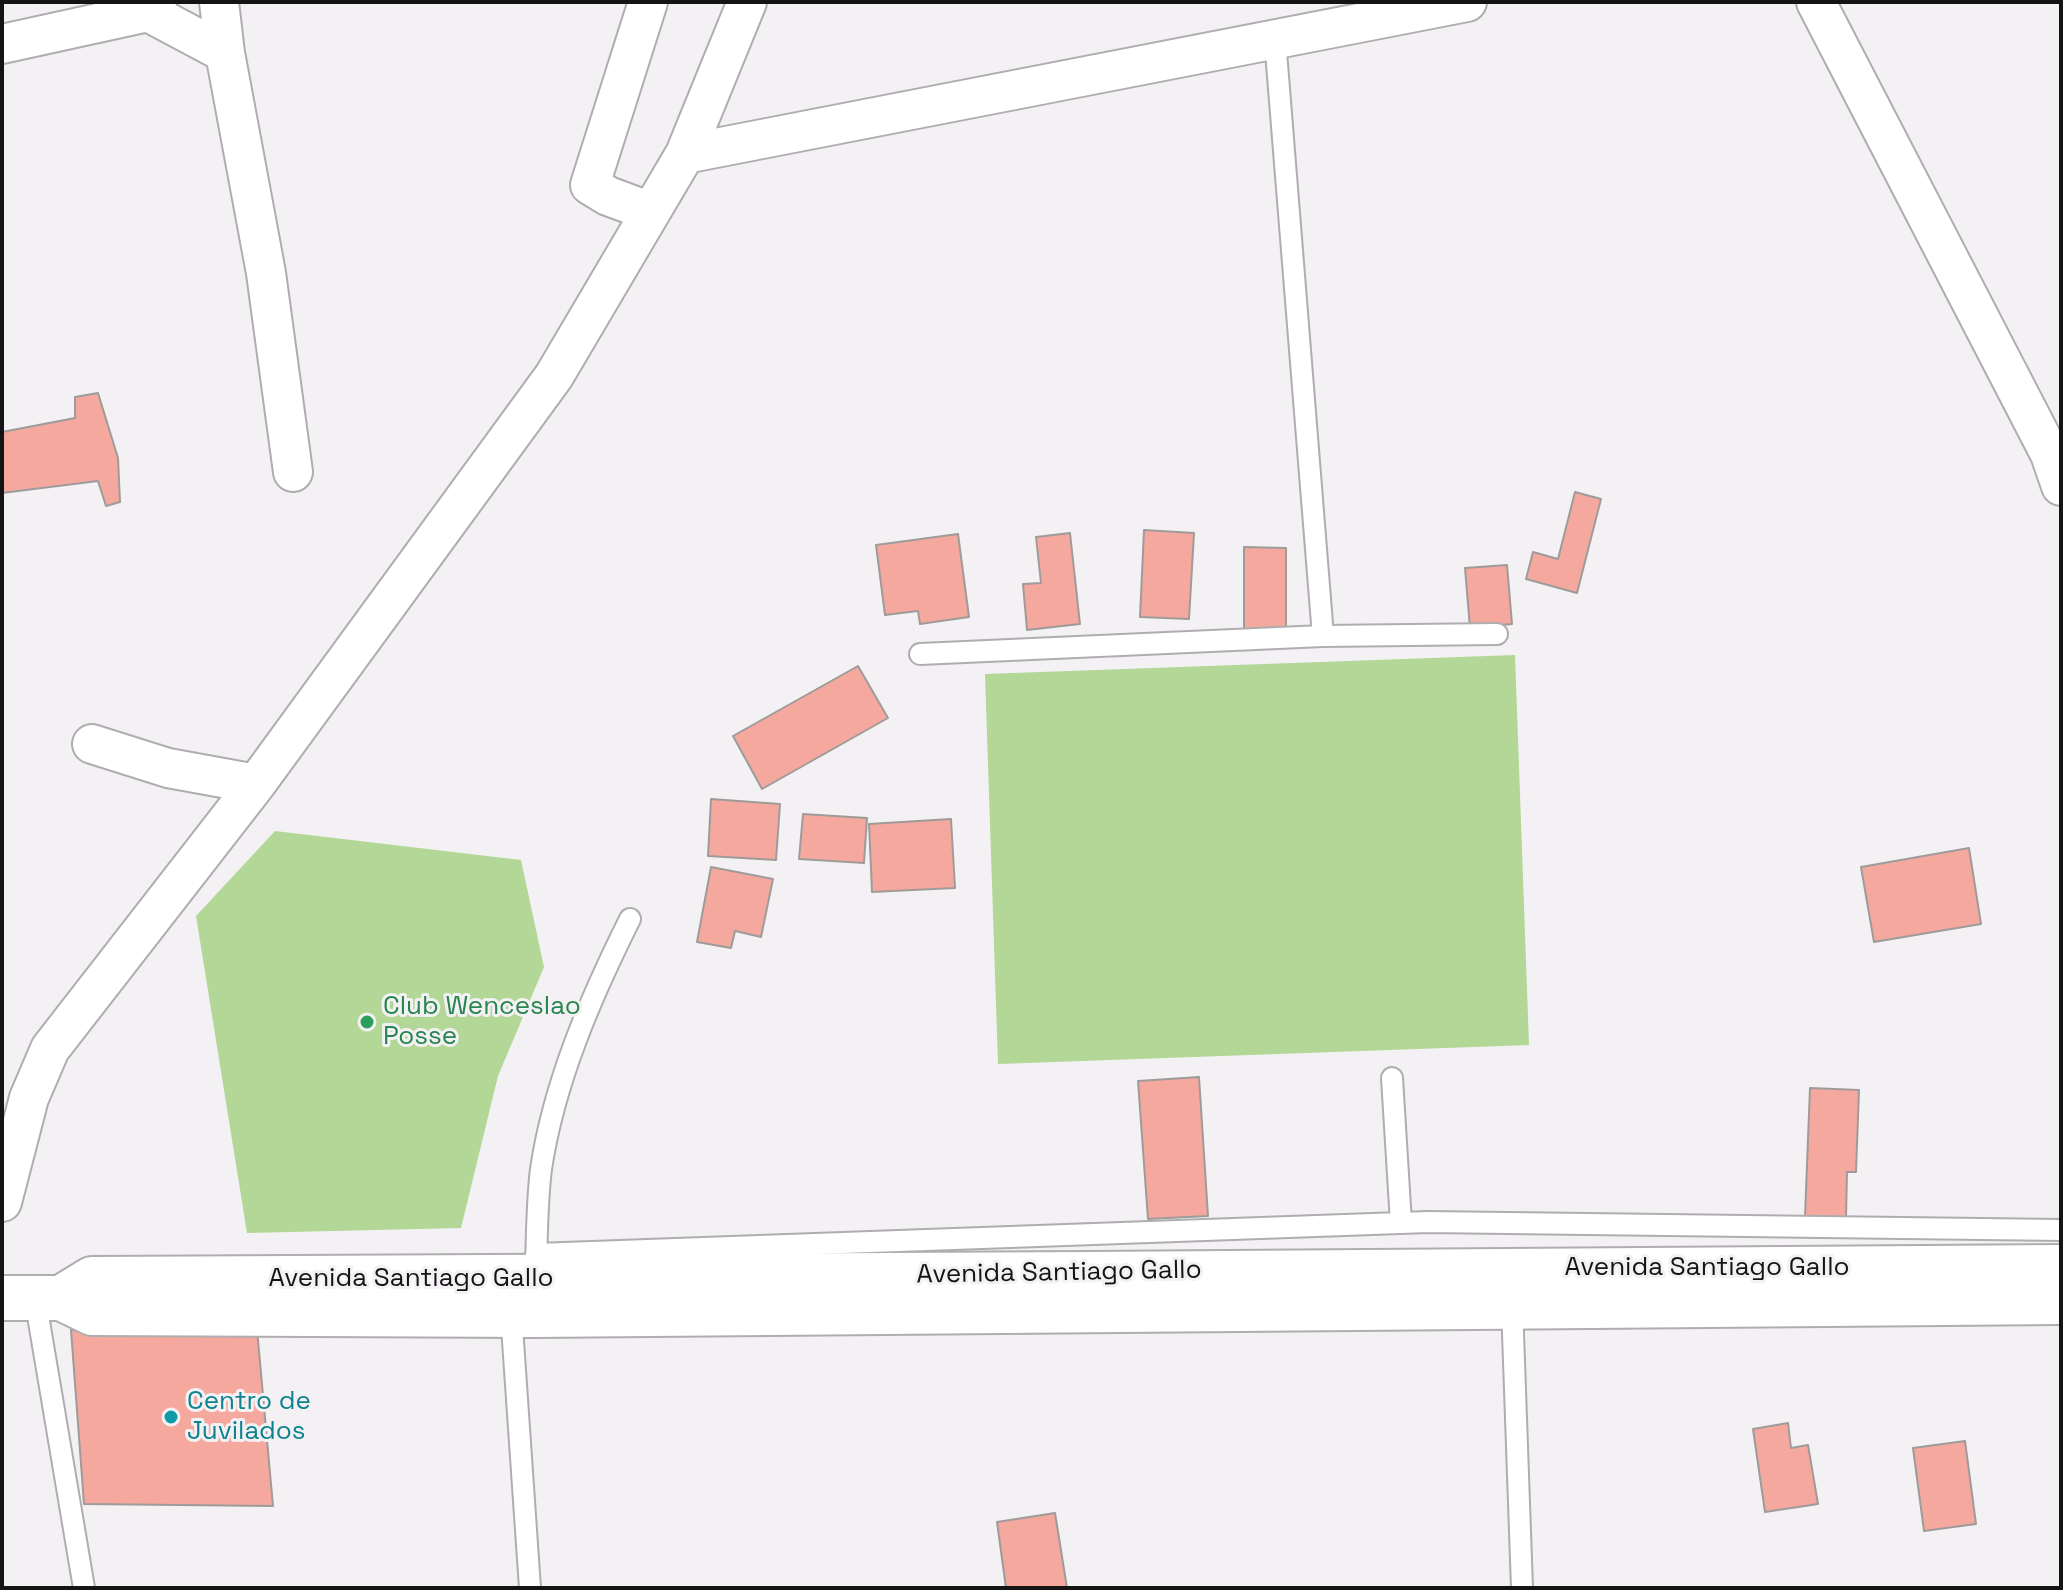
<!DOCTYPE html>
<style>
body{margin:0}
#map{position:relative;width:2063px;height:1590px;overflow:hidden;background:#f4f1f4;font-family:"Space Grotesk",sans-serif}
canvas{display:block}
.frame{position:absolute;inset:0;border:4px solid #151415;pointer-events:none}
</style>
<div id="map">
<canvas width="2063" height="1590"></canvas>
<div class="frame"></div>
</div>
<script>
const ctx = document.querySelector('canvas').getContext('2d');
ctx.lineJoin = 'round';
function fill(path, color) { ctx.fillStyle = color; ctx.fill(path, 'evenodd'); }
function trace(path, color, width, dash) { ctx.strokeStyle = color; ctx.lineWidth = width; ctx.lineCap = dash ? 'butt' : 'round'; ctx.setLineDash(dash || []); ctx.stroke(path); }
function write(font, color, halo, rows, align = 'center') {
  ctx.font = font + ' "Space Grotesk",sans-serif'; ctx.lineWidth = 6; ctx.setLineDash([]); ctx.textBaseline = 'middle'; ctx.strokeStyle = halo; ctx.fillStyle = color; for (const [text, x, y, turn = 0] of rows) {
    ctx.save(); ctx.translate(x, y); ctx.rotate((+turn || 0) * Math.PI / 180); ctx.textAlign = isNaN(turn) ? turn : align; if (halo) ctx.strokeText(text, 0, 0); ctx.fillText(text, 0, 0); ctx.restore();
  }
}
fill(new Path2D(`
 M 1515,655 L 1529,1045 L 998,1064 L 985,674 Z
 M 275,831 L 521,860 L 544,967 L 498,1076 L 461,1228 L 247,1233 L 196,916 Z`), '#b2d796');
const building = new Path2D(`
 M 98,393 L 118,458 L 120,502 L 106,506 L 98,481 L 2,493 L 2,432 L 75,418 L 75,397 Z
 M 1575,492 L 1601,499 L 1577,593 L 1526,579 L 1533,552 L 1558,559 Z
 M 1144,530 L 1194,533 L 1189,619 L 1140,617 Z
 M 1070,533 L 1080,624 L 1027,630 L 1023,584 L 1041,583 L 1036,537 Z
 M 958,534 L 969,617 L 920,624 L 918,611 L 885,615 L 876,545 Z
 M 1244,547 L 1286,548 L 1286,631 L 1244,630 Z
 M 1507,565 L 1512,624 L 1470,628 L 1465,568 Z
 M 858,666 L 888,718 L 762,789 L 733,736 Z
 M 711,799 L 780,804 L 776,860 L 708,856 Z
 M 803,814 L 867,818 L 864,863 L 799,859 Z
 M 951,819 L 955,888 L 872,892 L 869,824 Z
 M 1969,848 L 1981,924 L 1874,942 L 1861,867 Z
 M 711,867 L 773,879 L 761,937 L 735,931 L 731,948 L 697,942 Z
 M 1199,1077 L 1208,1216 L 1148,1219 L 1138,1081 Z
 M 1810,1088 L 1859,1090 L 1856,1172 L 1847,1172 L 1846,1218 L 1805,1216 Z
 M 257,1329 L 273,1506 L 84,1504 L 71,1330 Z
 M 1788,1423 L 1791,1448 L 1808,1445 L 1818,1504 L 1765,1512 L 1753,1429 Z
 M 1965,1441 L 1976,1524 L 1924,1531 L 1913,1448 Z
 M 1055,1513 L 1067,1588 L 1006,1588 L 997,1522 Z`);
fill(building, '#f5a89d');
trace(building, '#9e9b9a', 2);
const service = new Path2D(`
 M 1275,39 L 1323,636
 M 920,654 L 1323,636 L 1497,634
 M 1392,1078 L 1401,1223
 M 536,1254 L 1428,1222 L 2061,1230
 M 536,1267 C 537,1235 537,1201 541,1169 C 554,1082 591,997 630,919
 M 35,1298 L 84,1588
 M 1512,1305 L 1522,1588
 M 511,1312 L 530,1588`);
const minor = new Path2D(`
 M 219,2 L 225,53 L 266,273 L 293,472
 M 648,2 L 590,185 L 608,196 L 651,212
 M 1816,2 L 2050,454 L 2061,486
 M 148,12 L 225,53
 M 2,44 L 148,12 L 157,2
 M 685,154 L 1467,2
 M 92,744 L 168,768 L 256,784
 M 2,1202 L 29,1098 L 50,1049 L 256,784 L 554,376 L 685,154 L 747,2`);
const tertiary = new Path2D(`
 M 2,1298 L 61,1298 L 92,1313 L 534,1315 L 2061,1302
 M 61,1298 L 92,1279 C 748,1280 1405,1269 2061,1267`);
trace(service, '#afadaf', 24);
trace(minor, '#afadaf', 42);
trace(tertiary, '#afadaf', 48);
trace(service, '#fff', 20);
trace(minor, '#fff', 38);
trace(tertiary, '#fff', 44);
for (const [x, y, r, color] of [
 [367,1022,8,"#2e9e5b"],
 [171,1417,8,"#0f9aa8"]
]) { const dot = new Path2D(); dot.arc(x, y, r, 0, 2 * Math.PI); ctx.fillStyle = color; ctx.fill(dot); trace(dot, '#f4f1f4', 3); }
write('26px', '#27864d', '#f4f1f4', [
 ["Club Wenceslao",383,1007],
 ["Posse",383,1037]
], 'left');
write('26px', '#151415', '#f4f1f4', [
 ["Avenida Santiago Gallo",1707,1268],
 ["Avenida Santiago Gallo",1059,1273,-1],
 ["Avenida Santiago Gallo",411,1279]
]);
write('26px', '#0d838f', '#f4f1f4', [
 ["Centro de",187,1402],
 ["Juvilados",187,1432]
], 'left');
</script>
